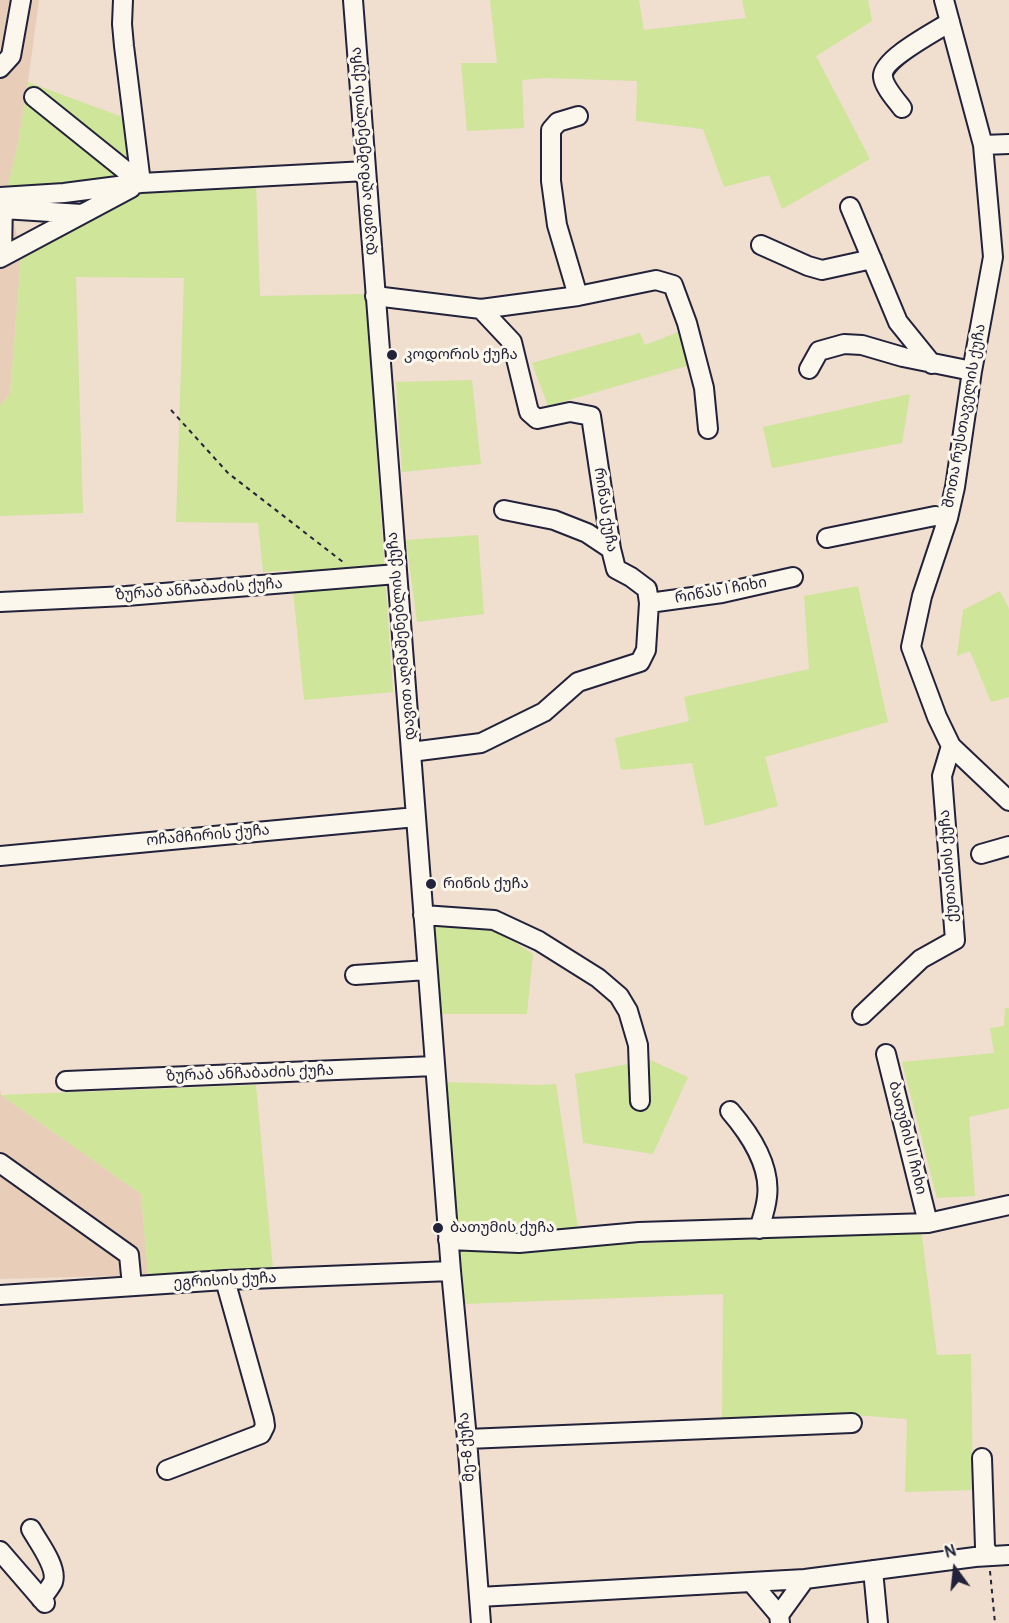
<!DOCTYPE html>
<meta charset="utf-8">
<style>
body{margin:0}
#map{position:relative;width:1009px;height:1623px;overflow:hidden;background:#f0dece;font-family:Pangolin,sans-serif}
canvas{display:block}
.north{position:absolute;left:925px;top:1539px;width:60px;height:60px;-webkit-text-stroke:4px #fbf7ec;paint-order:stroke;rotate:345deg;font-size:16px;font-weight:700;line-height:24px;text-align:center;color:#22223b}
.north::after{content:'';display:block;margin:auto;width:21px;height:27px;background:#22223b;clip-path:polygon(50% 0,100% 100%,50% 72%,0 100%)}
</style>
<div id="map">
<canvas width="1009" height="1623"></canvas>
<div class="north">N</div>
</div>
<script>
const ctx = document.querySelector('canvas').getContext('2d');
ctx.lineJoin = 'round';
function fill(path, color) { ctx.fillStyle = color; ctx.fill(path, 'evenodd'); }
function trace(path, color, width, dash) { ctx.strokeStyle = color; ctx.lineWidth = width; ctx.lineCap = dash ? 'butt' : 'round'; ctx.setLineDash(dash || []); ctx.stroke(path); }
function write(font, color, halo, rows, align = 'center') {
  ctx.font = font + ' Pangolin,"Noto Sans Georgian",sans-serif'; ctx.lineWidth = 6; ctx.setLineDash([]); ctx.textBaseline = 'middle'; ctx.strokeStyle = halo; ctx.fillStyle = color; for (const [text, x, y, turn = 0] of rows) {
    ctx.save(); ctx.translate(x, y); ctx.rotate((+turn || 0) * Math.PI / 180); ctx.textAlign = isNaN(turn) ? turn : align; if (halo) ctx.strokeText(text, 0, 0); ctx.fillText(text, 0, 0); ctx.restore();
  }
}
fill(new Path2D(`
 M 0,0 L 39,0 L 28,82 L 18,144 L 7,189 L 21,256 L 10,395 L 0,405 Z
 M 0,1089 L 1,1095 L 141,1194 L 148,1275 L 0,1279 Z`), '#e8cdb9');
fill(new Path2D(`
 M 490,0 L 639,0 L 644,30 L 746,18 L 742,0 L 868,0 L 872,21 L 816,56 L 870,159 L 782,209 L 769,175 L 724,187 L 703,129 L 636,121 L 637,81 L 545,78 L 522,80 L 524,128 L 467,131 L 461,63 L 497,63 Z
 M 28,82 L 125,118 L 135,169 L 130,178 L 7,189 L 18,144 Z
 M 256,182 L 260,296 L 366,294 L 393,692 L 304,700 L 291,570 L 263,572 L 258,523 L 176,522 L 184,278 L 76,277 L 83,513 L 0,516 L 0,405 L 10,395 L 21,256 L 147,191 Z
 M 681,331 L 690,365 L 548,406 L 532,363 L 640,333 L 645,345 Z
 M 472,380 L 481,464 L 402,472 L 396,382 Z
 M 910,394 L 902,443 L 772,468 L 763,427 Z
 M 478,535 L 484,614 L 417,622 L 406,540 Z
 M 858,586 L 888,722 L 765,757 L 778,806 L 705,826 L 692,763 L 621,770 L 615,738 L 689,721 L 684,697 L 809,669 L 804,596 Z
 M 1000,591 L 1009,609 L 1009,697 L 991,702 L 970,651 L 957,656 L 963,610 Z
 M 433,923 L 485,923 L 533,954 L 527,1014 L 439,1014 Z
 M 1005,1008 L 1009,1008 L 1009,1108 L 969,1117 L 975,1196 L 937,1198 L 902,1062 L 994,1053 L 990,1028 L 1004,1026 Z
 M 650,1060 L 688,1077 L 653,1154 L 583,1143 L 575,1074 Z
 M 443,1082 L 539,1085 L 556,1084 L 579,1235 L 456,1235 Z
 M 256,1085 L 273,1269 L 148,1275 L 141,1194 L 1,1095 Z
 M 921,1229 L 937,1355 L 971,1354 L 973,1490 L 905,1492 L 907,1419 L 828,1413 L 722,1418 L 723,1294 L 463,1304 L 459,1251 L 722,1240 Z`), '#cee59a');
const minor = new Path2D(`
 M 123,0 L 122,24 L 124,46 L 141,183
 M 353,0 L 451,1271 L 467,1439 L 481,1623
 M 944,0 L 983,145 L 993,257 L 972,371 L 955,487 L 948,518 L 922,596 L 911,647 L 937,717 L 951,746 L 1009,801
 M 0,68 L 11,56 L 21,0
 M 34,97 L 141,183
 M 902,108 C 896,100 884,87 883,77 C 880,60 936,31 950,22
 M 578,116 L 558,122 L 551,130 L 551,181 L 557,225 L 578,296
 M 983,145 L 1009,144
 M 0,197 L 64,193 L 141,183 L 366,171
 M 850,207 L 898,322 L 932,364
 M 3,209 L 82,214
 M 761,245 L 808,266 L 822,270 L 872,259
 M 2,257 L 3,199
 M 0,258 L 131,188
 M 375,296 L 481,309 L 578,296 L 656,280 L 673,285 L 687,323 L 704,388 L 708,429
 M 809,369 L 819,351 L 844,344 L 862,345 L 903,357 L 972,371
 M 504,510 L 554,520 L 587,533 L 611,549
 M 827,538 L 935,516 L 948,518
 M 0,602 L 126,596 L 397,574
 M 649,603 L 722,593 L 793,577
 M 411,752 L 481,743 L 544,712 L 578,682 L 640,662 L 646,650 L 649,603 L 647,589 L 631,577 L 616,569 L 611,549 L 591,416 L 570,412 L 537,419 L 529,412 L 512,342 L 481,309
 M 981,854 L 1009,846
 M 0,856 L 416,817
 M 423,915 L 494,920 L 539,941 L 598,978 L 619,996 L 628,1011 L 638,1045 L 640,1101
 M 355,975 L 427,970
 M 862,1015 L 921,959 L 955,940 L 942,776 L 951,746
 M 886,1054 L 928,1223
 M 66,1081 L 435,1066
 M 730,1111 C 749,1133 771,1166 767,1197 C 766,1208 762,1219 759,1229
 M 0,1163 L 129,1255 L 132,1286
 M 448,1240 L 519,1243 L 639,1232 L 928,1223 L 1009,1205
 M 0,1295 L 225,1280 L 451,1271
 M 467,1439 L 852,1423
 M 982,1458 L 985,1547 L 989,1556
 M 167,1470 L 261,1434 L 265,1426 L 264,1419 L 225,1280
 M 31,1529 C 38,1542 58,1567 53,1582 C 50,1588 45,1594 41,1599
 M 0,1551 L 45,1603
 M 873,1570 L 878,1623
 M 751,1582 L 779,1615 L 780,1623
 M 479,1597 L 805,1579 L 975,1557 L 1009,1555
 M 779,1615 L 805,1579`);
trace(minor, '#22223b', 22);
trace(new Path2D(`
 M 171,410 L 228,473 L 343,562
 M 990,1571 L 995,1623`), '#22223b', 2, [4.5, 4.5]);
trace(minor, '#fbf7ec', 18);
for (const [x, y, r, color] of [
 [392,355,6,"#22223b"],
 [431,884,6,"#22223b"],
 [438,1228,6,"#22223b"]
]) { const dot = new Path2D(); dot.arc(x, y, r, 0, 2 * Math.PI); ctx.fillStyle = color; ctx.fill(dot); trace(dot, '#fbf7ec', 2); }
write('15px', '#22223b', '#fbf7ec', [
 ["დავით აღმაშენებლის ქუჩა",364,151,-94],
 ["შოთა რუსთაველის ქუჩა",965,416,-80],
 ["რიწას ქუჩა",605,510,81],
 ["ზურაბ ანჩაბაძის ქუჩა",199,590,-4],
 ["რიწას I ჩიხი",721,591,-10],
 ["დავით აღმაშენებლის ქუჩა",402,636,-95],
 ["ოჩამჩირის ქუჩა",208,836,-5],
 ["ქუთაისის ქუჩა",949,866,-94],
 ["ზურაბ ანჩაბაძის ქუჩა",250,1074,-2],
 ["ბათუმის II ჩიხი",907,1138,76],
 ["ეგრისის ქუჩა",225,1281,-3],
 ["მე-8 ქუჩა",467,1447,-95]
]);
write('15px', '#22223b', '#fbf7ec', [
 ["კოდორის ქუჩა",404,355],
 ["რიწის ქუჩა",443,884],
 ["ბათუმის ქუჩა",450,1228]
], 'left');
</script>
